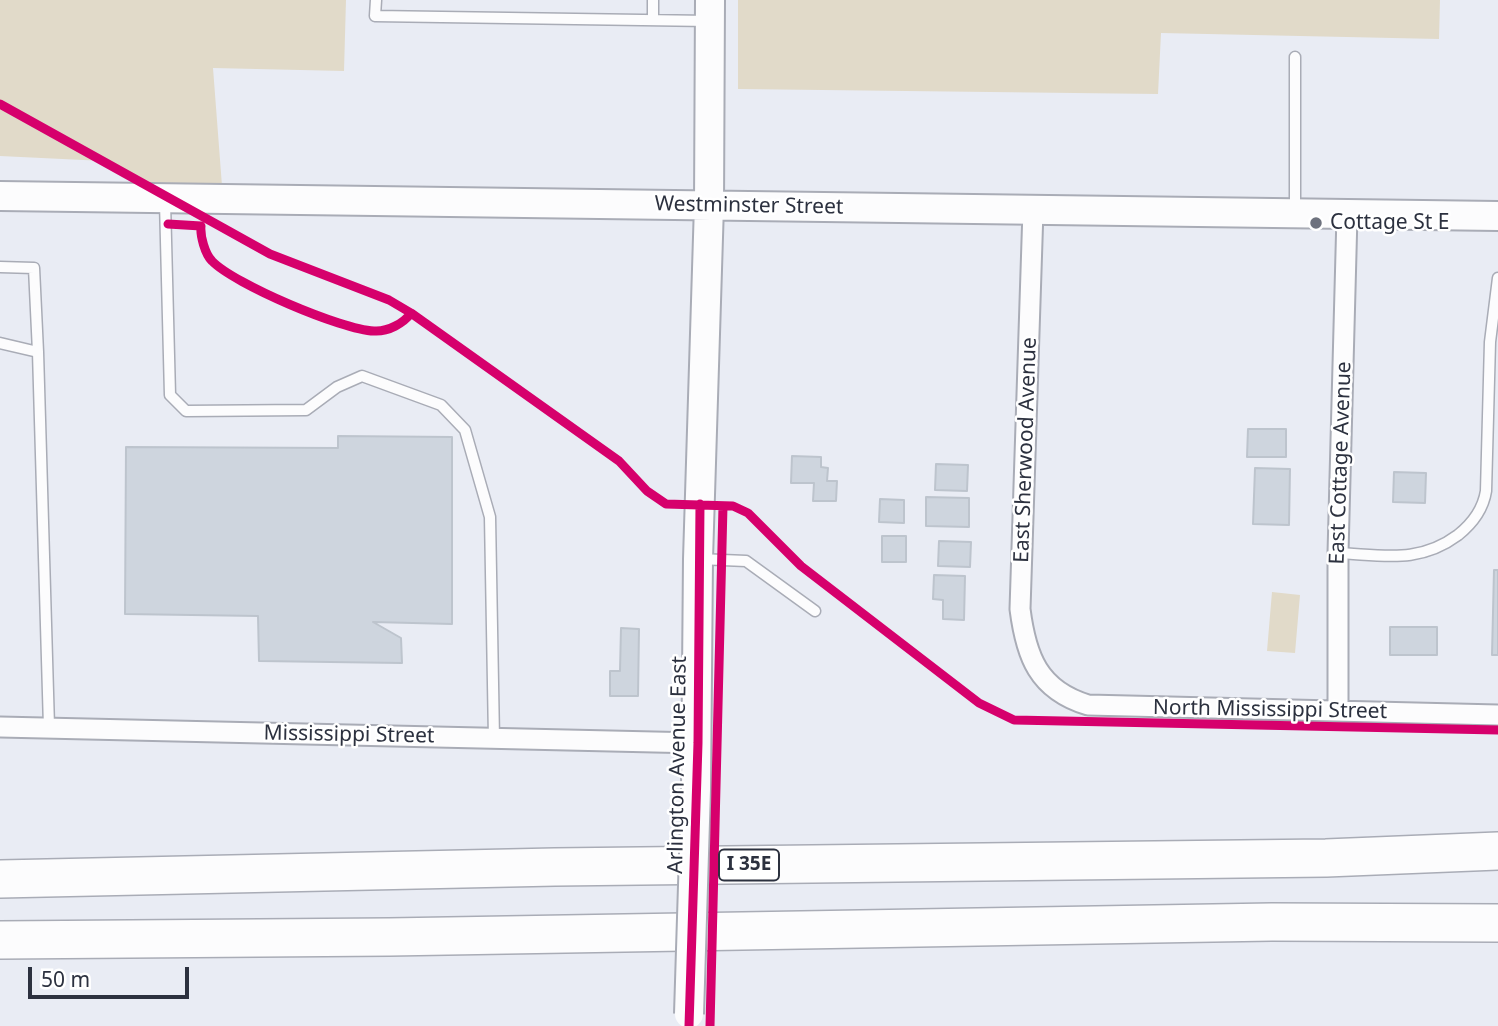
<!DOCTYPE html>
<style>
body{margin:0}
#map{position:relative;width:1498px;height:1026px;overflow:hidden;background:#e9ecf4;font-family:"Noto Sans",sans-serif}
canvas{display:block}
.scale{position:absolute;left:28px;top:967px;width:161px;height:32px;box-sizing:border-box;border:4px solid #2c313f;border-top:0;padding-left:9px;font-size:21px;line-height:24px;white-space:nowrap;color:#2c313f;-webkit-text-stroke:5px #fff;paint-order:stroke}
</style>
<div id="map">
<canvas width="1498" height="1026"></canvas>
<div class="scale">50 m</div>
</div>
<script>
const ctx = document.querySelector('canvas').getContext('2d');
ctx.lineJoin = 'round';
function fill(path, color) { ctx.fillStyle = color; ctx.fill(path, 'evenodd'); }
function trace(path, color, width, dash) { ctx.strokeStyle = color; ctx.lineWidth = width; ctx.lineCap = dash ? 'butt' : 'round'; ctx.setLineDash(dash || []); ctx.stroke(path); }
function write(font, color, halo, rows, align = 'center') {
  ctx.font = font + ' "Noto Sans",sans-serif'; ctx.lineWidth = 5; ctx.setLineDash([]); ctx.textBaseline = 'middle'; ctx.strokeStyle = halo; ctx.fillStyle = color; for (const [text, x, y, turn = 0] of rows) {
    ctx.save(); ctx.translate(x, y); ctx.rotate((+turn || 0) * Math.PI / 180); ctx.textAlign = isNaN(turn) ? turn : align; if (halo) ctx.strokeText(text, 0, 0); ctx.fillText(text, 0, 0); ctx.restore();
  }
}
fill(new Path2D(`
 M 0,0 L 346,0 L 344,71 L 213,68 L 223,199 L 183,198 L 104,161 L 0,156 Z
 M 738,0 L 1440,0 L 1439,39 L 1161,33 L 1158,94 L 738,89 Z
 M 1272,592 L 1300,595 L 1295,653 L 1267,651 Z`), '#e1dac9');
const building = new Path2D(`
 M 1248,429 L 1286,429 L 1286,457 L 1247,457 Z
 M 338,436 L 452,437 L 452,624 L 373,622 L 401,638 L 402,663 L 259,661 L 258,616 L 125,614 L 126,447 L 338,448 Z
 M 792,456 L 821,457 L 821,467 L 828,468 L 827,481 L 837,481 L 836,501 L 813,501 L 814,483 L 791,483 Z
 M 936,464 L 968,465 L 967,491 L 935,490 Z
 M 1255,468 L 1290,469 L 1289,525 L 1253,524 Z
 M 1394,472 L 1426,473 L 1425,503 L 1393,502 Z
 M 926,497 L 969,498 L 969,527 L 926,526 Z
 M 880,499 L 904,500 L 904,523 L 879,522 Z
 M 882,536 L 906,536 L 906,562 L 882,562 Z
 M 939,541 L 971,542 L 970,567 L 938,566 Z
 M 1494,570 L 1498,570 L 1498,655 L 1492,655 Z
 M 934,575 L 965,576 L 964,620 L 943,619 L 943,600 L 933,599 Z
 M 1390,627 L 1437,627 L 1437,655 L 1390,655 Z
 M 621,628 L 639,629 L 638,696 L 610,696 L 610,671 L 620,671 Z`);
fill(building, '#ced5de');
trace(building, '#bdc4cd', 2);
const lane = new Path2D(`
 M 376,0 L 375,16 L 709,21
 M 653,19 L 653,0
 M 165,202 L 170,395 L 186,411 L 306,410 L 337,387 L 362,376 L 441,405 L 465,430 L 490,517 L 494,739
 M 1295,210 L 1295,57
 M 0,267 L 34,268 L 38,352
 M 0,343 L 38,352 L 49,727
 M 1338,553 C 1384,555 1419,564 1458,535 C 1473,523 1483,510 1486,491 L 1490,342 L 1498,278
 M 699,559 L 746,561 L 815,611`);
const street = new Path2D(`
 M 1033,210 L 1020,609 C 1026,656 1038,690 1088,705 L 1498,715
 M 1338,711 L 1338,553 L 1347,215
 M 0,727 L 698,743`);
const secondary = new Path2D(`
 M 0,196 L 1498,216
 M 696,789 L 698,559 L 709,205 L 710,0`);
const highway = new Path2D(`
 M 0,879 L 555,867 L 1326,858 L 1498,851
 M 0,940 L 389,937 L 1272,922 L 1498,923`);
trace(lane, '#a9acb6', 13);
trace(street, '#a9acb6', 23);
trace(secondary, '#a9acb6', 32);
trace(highway, '#a9acb6', 40);
trace(lane, '#fcfcfd', 10);
trace(street, '#fcfcfd', 19);
trace(secondary, '#fcfcfd', 28);
trace(highway, '#fcfcfd', 37);
const secondaryBridge = new Path2D(`
 M 689,1014 L 696,789`);
trace(secondaryBridge, '#a9acb6', 32, []);
trace(secondaryBridge, '#fcfcfd', 28);
trace(new Path2D(`
 M 0,104 L 270,254 L 389,300 L 411,313 L 619,461 L 647,491 L 666,504 L 733,506 L 748,513 L 801,566 L 979,703 L 1014,720 L 1498,730
 M 168,224 L 201,226 C 200,236 205,254 212,261 C 234,284 342,330 374,331 C 388,332 404,323 411,313
 M 689,1026 L 698,743 L 700,504
 M 710,1026 L 723,506`), '#d6006c', 9);
for (const [x, y, r, color] of [
 [1316,223,7,"#6e727e"]
]) { const dot = new Path2D(); dot.arc(x, y, r, 0, 2 * Math.PI); ctx.fillStyle = color; ctx.fill(dot); trace(dot, '#fff', 2.5); }
for (const [x, y, w] of [
 [749,865,60]
]) { const box = new Path2D(); box.roundRect(x - w / 2, y - 15.5, w, 31, 5); ctx.fillStyle = '#fff'; ctx.fill(box); trace(box, '#2c313f', 2); }
write('bold 19px', '#2c313f', null, [
 ["I 35E",749,865]
]);
write('21px', '#2c313f', '#fff', [
 ["Westminster Street",749,206,1],
 ["East Sherwood Avenue",1026,450,-88],
 ["East Cottage Avenue",1341,463,-88],
 ["North Mississippi Street",1270,710,1],
 ["Mississippi Street",349,735,1],
 ["Arlington Avenue East",678,765,-89]
]);
write('21px', '#2c313f', '#fff', [
 ["Cottage St E",1330,223]
], 'left');
</script>
